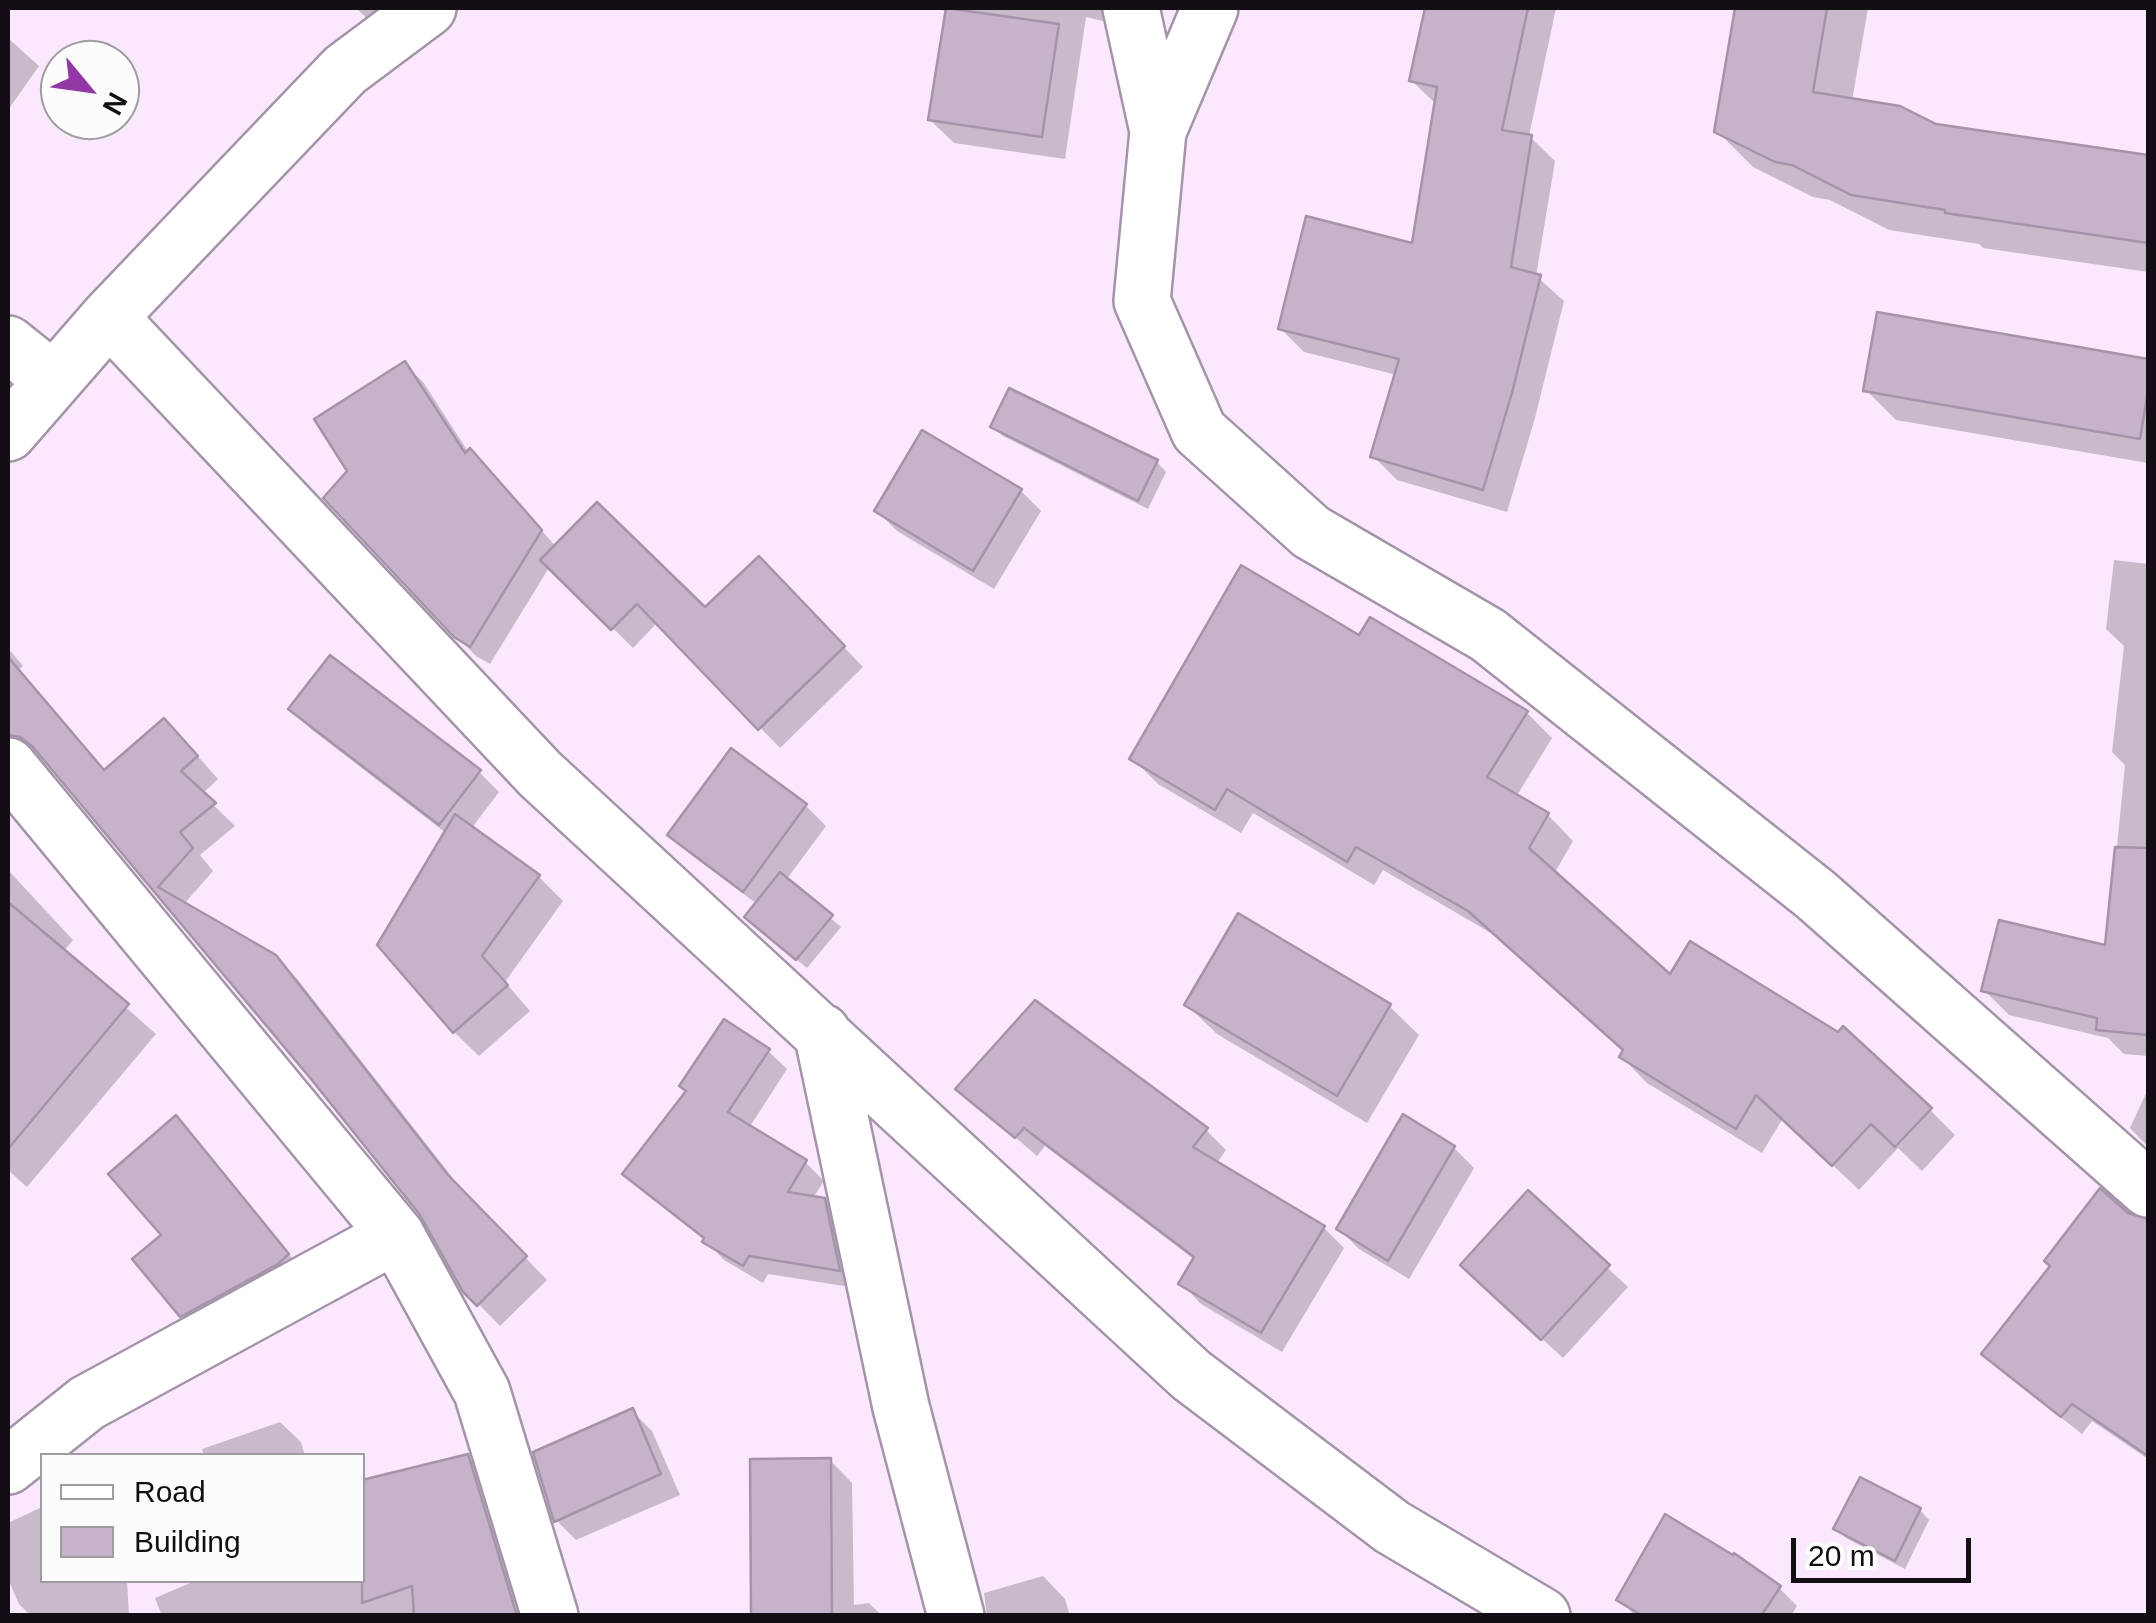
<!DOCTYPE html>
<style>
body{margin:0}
#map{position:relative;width:2156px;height:1623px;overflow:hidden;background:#fae8fe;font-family:Arial,sans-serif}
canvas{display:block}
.frame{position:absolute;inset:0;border:10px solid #130d14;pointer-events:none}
.legend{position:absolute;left:40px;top:1453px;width:325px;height:130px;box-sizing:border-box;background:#fcfcfc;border:2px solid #9f9c9f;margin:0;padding:12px 18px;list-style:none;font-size:30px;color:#130d14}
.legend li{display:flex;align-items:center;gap:20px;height:50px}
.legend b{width:50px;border:2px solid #9f9c9f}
.north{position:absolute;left:40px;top:40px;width:100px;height:100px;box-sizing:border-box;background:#fcfcfc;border:2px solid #9f9c9f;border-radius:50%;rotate:119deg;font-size:28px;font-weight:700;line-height:40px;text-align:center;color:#130d14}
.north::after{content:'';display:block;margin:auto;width:35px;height:45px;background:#9239a5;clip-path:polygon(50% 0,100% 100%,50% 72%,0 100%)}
.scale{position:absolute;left:1791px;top:1538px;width:180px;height:45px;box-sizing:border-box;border:5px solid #130d14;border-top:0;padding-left:12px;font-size:30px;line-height:35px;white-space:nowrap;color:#130d14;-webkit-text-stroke:8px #fcfcfc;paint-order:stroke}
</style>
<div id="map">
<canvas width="2156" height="1623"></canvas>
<div class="frame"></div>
<ul class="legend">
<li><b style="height:12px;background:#fff"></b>Road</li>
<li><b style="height:28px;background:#c5b4c9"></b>Building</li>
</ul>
<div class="north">N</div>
<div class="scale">20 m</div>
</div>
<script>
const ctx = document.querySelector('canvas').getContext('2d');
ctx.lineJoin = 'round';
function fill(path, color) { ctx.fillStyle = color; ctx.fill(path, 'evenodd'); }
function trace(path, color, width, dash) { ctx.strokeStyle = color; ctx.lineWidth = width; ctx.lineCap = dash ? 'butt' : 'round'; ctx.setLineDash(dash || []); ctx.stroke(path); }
fill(new Path2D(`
 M 356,8 L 406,8 L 377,28 Z
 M 935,8 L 1131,8 L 1124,26 L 1086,17 L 1065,159 L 954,143 L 930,120 L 948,12 Z
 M 1427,8 L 1556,8 L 1529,136 L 1555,161 L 1536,276 L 1564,301 L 1535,418 L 1507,512 L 1397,480 L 1373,456 L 1397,375 L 1304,352 L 1280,328 L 1414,246 L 1437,105 L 1412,81 Z
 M 1737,8 L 1868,8 L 1852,101 L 1936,126 L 2148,157 L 2148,272 L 1983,248 L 1979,244 L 1889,230 L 1830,200 L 1813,197 L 1753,167 L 1717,131 Z
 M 8,38 L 39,66 L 8,110 Z
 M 1879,315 L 2148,362 L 2148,463 L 1896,420 L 1866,390 Z
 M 404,364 L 423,382 L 469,453 L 489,470 L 556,547 L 705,611 L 759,559 L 863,667 L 780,748 L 658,622 L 633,648 L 550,566 L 490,664 L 476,656 L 456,636 L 350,471 Z
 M 993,427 L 1157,462 L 1166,472 L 1148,509 L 1003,436 Z
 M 1021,491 L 1041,511 L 994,589 L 897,531 L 877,511 Z
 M 2114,560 L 2148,564 L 2148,1056 L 2124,1054 L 2108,1038 L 2009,1015 L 1984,990 L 2107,948 L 2125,765 L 2112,752 L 2124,646 L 2106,629 Z
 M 1360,638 L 1527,713 L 1552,738 L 1516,797 L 1548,815 L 1573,841 L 1554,874 L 1670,978 L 1930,1110 L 1955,1135 L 1922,1171 L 1898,1148 L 1859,1190 L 1783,1118 L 1762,1153 L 1647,1083 L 1622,1057 L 1625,1052 L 1496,936 L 1383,870 L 1374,885 L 1253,813 L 1241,833 L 1158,784 L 1132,758 Z
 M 8,648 L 23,666 L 8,679 Z
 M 24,680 L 106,772 L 186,743 L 218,779 L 202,794 L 235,826 L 200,855 L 213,871 L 184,904 L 275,957 L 298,980 L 470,1200 L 547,1280 L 500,1326 L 465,1290 L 422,1214 L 47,760 L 32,757 L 8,731 L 8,694 Z
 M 291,709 L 479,772 L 499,792 L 471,829 L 539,877 L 563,901 L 505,982 L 530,1011 L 479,1056 L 454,1032 L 446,833 L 311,729 Z
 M 732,751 L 806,806 L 826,826 L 786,880 L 841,927 L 807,968 L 756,926 L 757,904 L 690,854 L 670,834 Z
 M 8,870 L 73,940 L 63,952 L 156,1034 L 27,1187 L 8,1170 Z
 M 1187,1005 L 1389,1006 L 1419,1035 L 1367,1123 L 1217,1034 Z
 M 768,1051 L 787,1069 L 749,1128 L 805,1162 L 824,1181 L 813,1198 L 824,1200 L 843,1219 L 857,1288 L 768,1274 L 763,1283 L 724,1260 L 706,1241 L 625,1174 Z
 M 958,1088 L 1206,1130 L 1226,1150 L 1216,1164 L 1324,1228 L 1344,1248 L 1282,1352 L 1201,1304 L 1181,1283 L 1195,1260 L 1045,1146 L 1037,1156 Z
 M 2148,1089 L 2148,1147 L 2130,1128 Z
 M 176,1119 L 307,1276 L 202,1336 L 181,1315 L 165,1235 Z
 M 1454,1148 L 1474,1168 L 1409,1279 L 1359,1249 L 1339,1229 Z
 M 1528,1194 L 1628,1287 L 1563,1358 L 1483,1285 Z
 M 2136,1219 L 2148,1232 L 2148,1459 L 2092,1421 L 2082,1434 L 2003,1372 L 1984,1353 Z
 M 632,1411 L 652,1431 L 680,1495 L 576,1540 L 556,1520 Z
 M 280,1422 L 301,1442 L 305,1456 L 204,1456 L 202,1449 Z
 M 468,1457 L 488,1477 L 530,1616 L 162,1616 L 155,1598 L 197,1580 L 362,1580 Z
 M 830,1460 L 852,1483 L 854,1605 L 869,1603 L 882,1616 L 786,1616 Z
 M 42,1507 L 42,1580 L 127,1580 L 129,1616 L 31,1616 L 19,1604 L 8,1579 L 8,1523 Z
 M 1920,1510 L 1929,1520 L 1905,1569 L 1846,1538 L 1836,1528 Z
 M 1043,1576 L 1065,1599 L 1070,1616 L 987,1616 L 984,1593 Z
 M 1779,1588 L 1797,1606 L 1791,1616 L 1635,1616 L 1619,1599 Z`), '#0003');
const building = new Path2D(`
 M 946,8 L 1059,24 L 1042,137 L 928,120 Z
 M 1425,8 L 1528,8 L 1502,130 L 1532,135 L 1511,267 L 1541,275 L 1512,393 L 1483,490 L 1370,457 L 1399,359 L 1278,329 L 1306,216 L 1412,243 L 1437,87 L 1409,81 Z
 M 1735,8 L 1827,8 L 1813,92 L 1900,106 L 1936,124 L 2148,155 L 2148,243 L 1945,213 L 1945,210 L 1851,195 L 1792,165 L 1775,162 L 1714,132 Z
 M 1877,312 L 2148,359 L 2148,391 L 2140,439 L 1863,391 Z
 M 405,361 L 465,453 L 470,448 L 542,530 L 470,647 L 454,637 L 323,498 L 347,471 L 314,419 Z
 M 1009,388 L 1158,460 L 1138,501 L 990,427 Z
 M 922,430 L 1022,489 L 973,571 L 874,511 Z
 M 597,502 L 705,607 L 759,556 L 845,646 L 758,730 L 637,604 L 611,630 L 540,560 Z
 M 1241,565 L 1359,635 L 1370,617 L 1528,711 L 1487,777 L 1549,813 L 1529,848 L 1670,974 L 1690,941 L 1838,1032 L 1843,1026 L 1932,1108 L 1895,1147 L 1871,1124 L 1832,1166 L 1756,1095 L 1736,1129 L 1619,1057 L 1623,1050 L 1468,911 L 1356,847 L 1347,862 L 1227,789 L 1215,810 L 1129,759 Z
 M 330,655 L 481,770 L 439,825 L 288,709 Z
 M 8,657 L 104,770 L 164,718 L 198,756 L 181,771 L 216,803 L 180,832 L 193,848 L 158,887 L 276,955 L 448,1175 L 527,1256 L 477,1306 L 463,1292 L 420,1215 L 311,1079 L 32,746 L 20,737 L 8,735 Z
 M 731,748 L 807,804 L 743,892 L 667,835 Z
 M 455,814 L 540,875 L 482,956 L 508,985 L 453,1033 L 377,945 Z
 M 2115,847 L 2148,848 L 2148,1035 L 2096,1030 L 2097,1018 L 1981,991 L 1999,920 L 2105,945 Z
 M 780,872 L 833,915 L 796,960 L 744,917 Z
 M 8,902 L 129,1004 L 8,1149 Z
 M 1238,913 L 1391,1004 L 1337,1096 L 1184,1005 Z
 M 1035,1000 L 1208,1128 L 1193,1147 L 1325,1226 L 1261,1333 L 1178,1284 L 1194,1257 L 1024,1128 L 1015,1138 L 955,1089 Z
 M 724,1019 L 770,1049 L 728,1112 L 807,1160 L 788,1192 L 825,1198 L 840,1271 L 749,1256 L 743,1266 L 702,1242 L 704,1238 L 622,1174 L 686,1091 L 679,1086 Z
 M 1403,1114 L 1455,1146 L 1388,1261 L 1336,1229 Z
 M 176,1115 L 289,1254 L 278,1264 L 180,1317 L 132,1259 L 161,1235 L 108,1174 Z
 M 2100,1188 L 2128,1213 L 2148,1219 L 2148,1456 L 2072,1404 L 2061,1417 L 1981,1354 L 2050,1266 L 2044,1261 Z
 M 1528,1190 L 1610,1265 L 1541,1340 L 1460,1265 Z
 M 633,1408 L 661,1474 L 554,1522 L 533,1452 Z
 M 468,1454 L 517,1616 L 414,1616 L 412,1586 L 362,1603 L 362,1480 Z
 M 831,1458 L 832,1616 L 751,1616 L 750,1459 Z
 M 1860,1477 L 1921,1508 L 1895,1561 L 1833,1529 Z
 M 1665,1514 L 1733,1555 L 1734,1553 L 1781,1586 L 1761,1616 L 1643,1616 L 1616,1600 Z`);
fill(building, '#c5b4c9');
trace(building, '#a594a9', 2.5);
const minor = new Path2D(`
 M 1131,8 L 1158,131 L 1142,301 L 1199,431 L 1311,532 L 1488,635 L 1816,895 L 2148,1189
 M 1158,131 L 1210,8
 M 109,317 L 540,774 L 1191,1375 L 1392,1527 L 1542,1616
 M 8,344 L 53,380
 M 8,433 L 109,317 L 345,70 L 428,8
 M 8,766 L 396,1235 L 482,1392 L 550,1616
 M 822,1032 L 901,1407 L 956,1616
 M 8,1466 L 87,1403 L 396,1235`);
trace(minor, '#a594a9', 60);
trace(minor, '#fff', 55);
</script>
